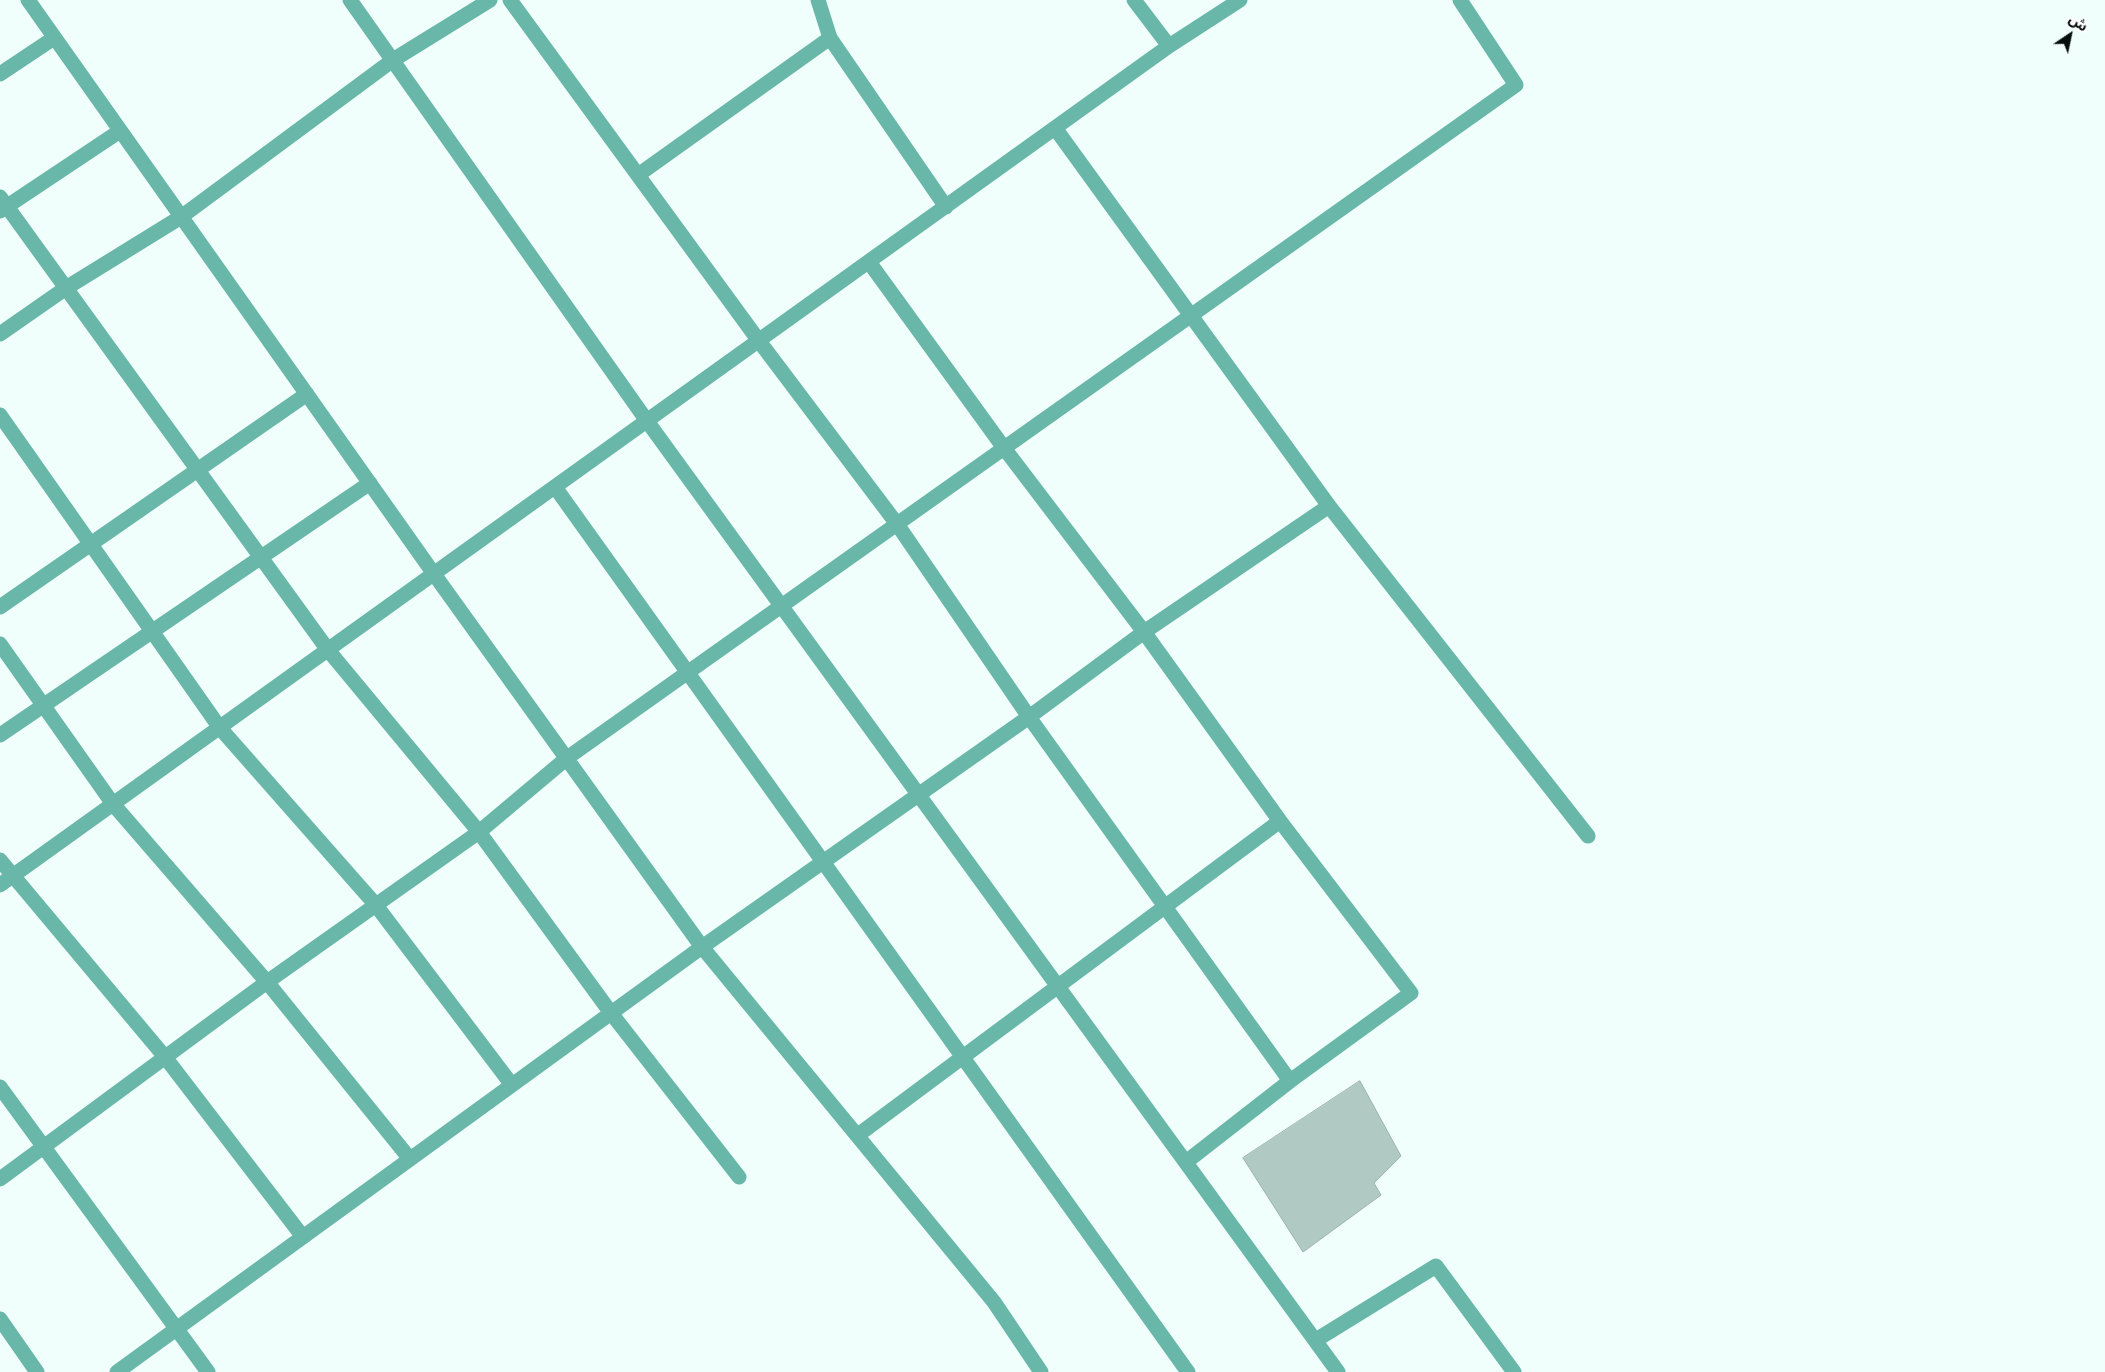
<!DOCTYPE html>
<meta charset="utf-8">
<style>
body{margin:0}
#map{position:relative;width:2105px;height:1372px;overflow:hidden;background:#f0fffb;font-family:"Public Sans","Noto Sans Arabic",sans-serif}
canvas{display:block}
.north{position:absolute;left:2045px;top:10px;width:50px;height:50px;-webkit-text-stroke:4px #fff;paint-order:stroke;rotate:34deg;font-size:14px;font-weight:700;line-height:20px;text-align:center;color:#060e0c}
.north::after{content:'';display:block;margin:auto;width:18px;height:22px;background:#060e0c;clip-path:polygon(50% 0,100% 100%,50% 72%,0 100%)}
</style>
<div id="map">
<canvas width="2105" height="1372"></canvas>
<div class="north">ش</div>
</div>
<script>
const ctx = document.querySelector('canvas').getContext('2d');
ctx.lineJoin = 'round';
function fill(path, color) { ctx.fillStyle = color; ctx.fill(path, 'evenodd'); }
function trace(path, color, width, dash) { ctx.strokeStyle = color; ctx.lineWidth = width; ctx.lineCap = dash ? 'butt' : 'round'; ctx.setLineDash(dash || []); ctx.stroke(path); }
const building = new Path2D(`
 M 1360,1081 L 1401,1156 L 1374,1183 L 1381,1195 L 1303,1252 L 1243,1158 Z`);
fill(building, '#b1c9c3');
trace(building, '#9bb3ad', 1);
trace(new Path2D(`
 M 28,0 L 434,574 L 702,947 L 994,1302 L 1041,1372
 M 350,0 L 647,421 L 1338,1372
 M 510,0 L 759,341 L 897,524 L 1029,717 L 1290,1081
 M 818,0 L 830,38 L 946,207
 M 1134,0 L 1169,46
 M 0,74 L 54,38
 M 1055,128 L 1329,506 L 1588,836
 M 638,175 L 830,38
 M 0,197 L 328,650 L 479,832 L 611,1013 L 739,1177
 M 0,211 L 120,131
 M 869,262 L 1004,448 L 1144,632 L 1280,821 L 1411,993 L 1290,1081 L 1186,1162
 M 0,334 L 66,288 L 181,217 L 393,60 L 490,0
 M 0,415 L 220,728 L 375,904 L 512,1085
 M 555,487 L 1188,1372
 M 0,607 L 307,394
 M 0,644 L 113,804 L 267,982 L 410,1159
 M 0,735 L 370,483
 M 0,860 L 165,1057 L 303,1237
 M 0,885 L 1169,46 L 1240,0
 M 0,1087 L 208,1372
 M 858,1135 L 1280,821
 M 0,1179 L 267,982 L 479,832 L 567,758 L 1516,85 L 1460,0
 M 0,1319 L 37,1372
 M 1316,1340 L 1436,1266 L 1514,1372
 M 117,1372 L 702,947 L 1029,717 L 1144,632 L 1329,506`), '#68b7a8', 15);
</script>
